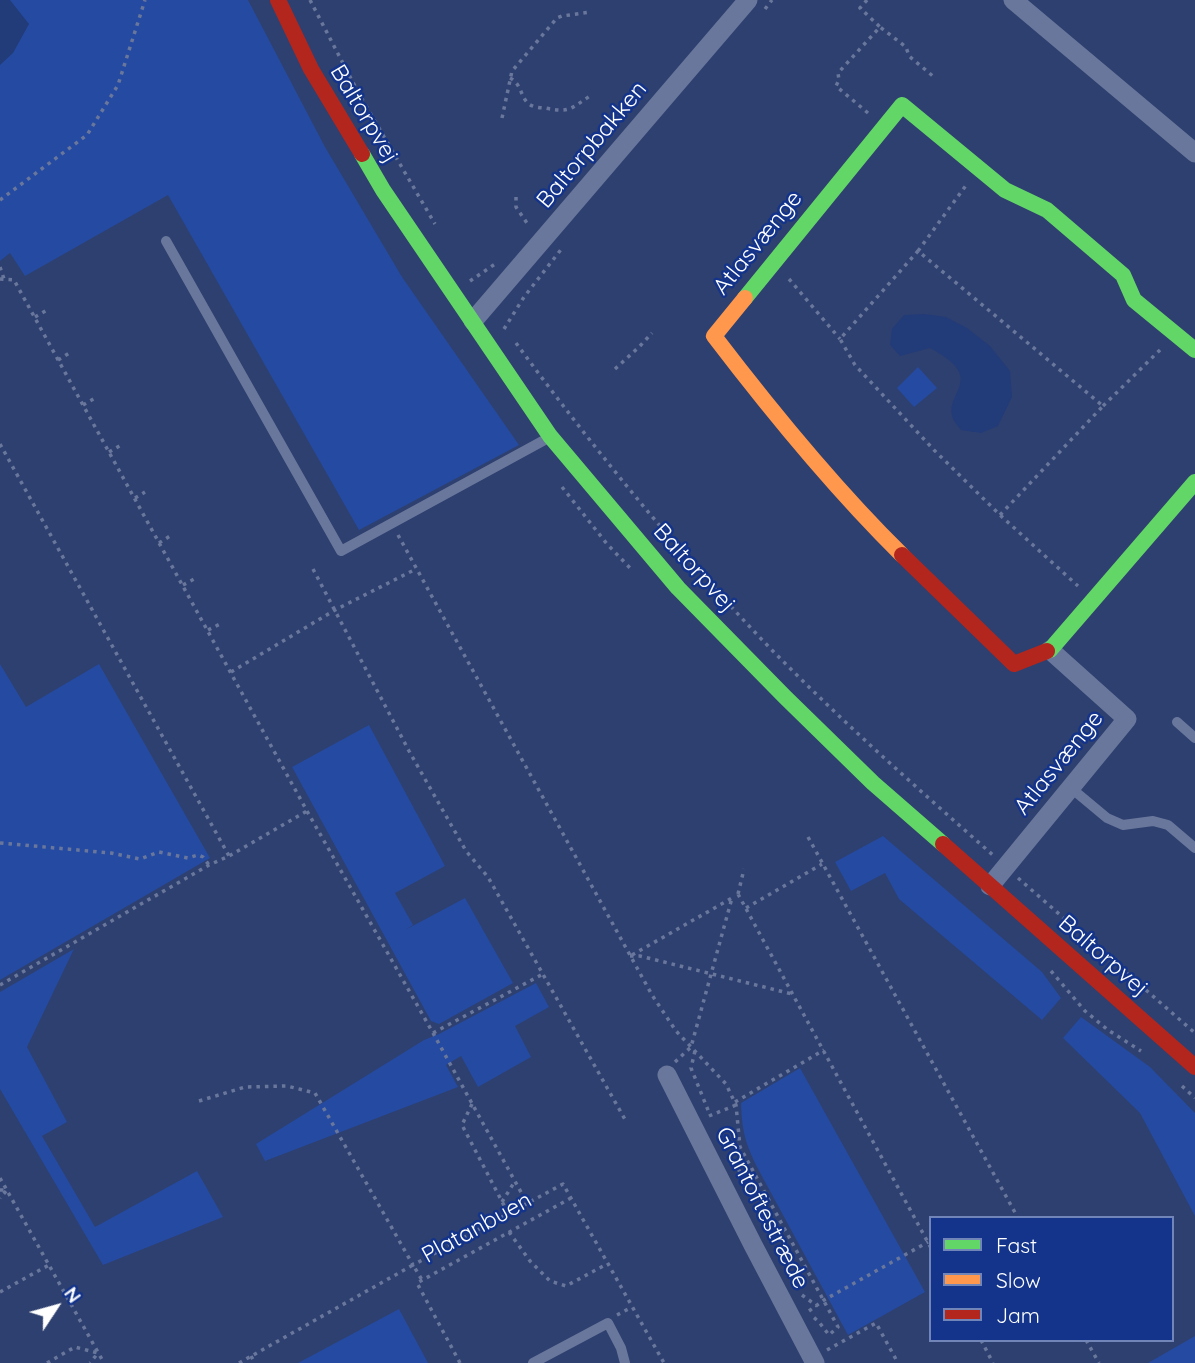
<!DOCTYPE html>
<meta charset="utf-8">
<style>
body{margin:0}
#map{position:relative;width:1195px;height:1363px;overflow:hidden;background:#2e406f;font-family:Quicksand,sans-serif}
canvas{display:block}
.legend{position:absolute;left:929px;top:1216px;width:245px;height:126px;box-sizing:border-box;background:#13348a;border:2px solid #7185b9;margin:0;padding:9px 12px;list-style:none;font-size:21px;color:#fff}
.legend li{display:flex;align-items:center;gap:14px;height:35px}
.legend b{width:35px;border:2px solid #7185b9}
.north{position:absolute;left:21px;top:1272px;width:70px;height:70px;-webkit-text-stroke:5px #13348a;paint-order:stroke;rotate:54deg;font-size:19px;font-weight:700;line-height:28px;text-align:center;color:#fff}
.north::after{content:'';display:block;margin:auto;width:24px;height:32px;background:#fff;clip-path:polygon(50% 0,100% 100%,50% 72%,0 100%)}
</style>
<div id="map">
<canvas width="1195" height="1363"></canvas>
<ul class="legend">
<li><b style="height:9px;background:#63d668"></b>Fast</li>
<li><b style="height:9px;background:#ff974d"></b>Slow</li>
<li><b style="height:9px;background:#b3261e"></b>Jam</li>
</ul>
<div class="north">N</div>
</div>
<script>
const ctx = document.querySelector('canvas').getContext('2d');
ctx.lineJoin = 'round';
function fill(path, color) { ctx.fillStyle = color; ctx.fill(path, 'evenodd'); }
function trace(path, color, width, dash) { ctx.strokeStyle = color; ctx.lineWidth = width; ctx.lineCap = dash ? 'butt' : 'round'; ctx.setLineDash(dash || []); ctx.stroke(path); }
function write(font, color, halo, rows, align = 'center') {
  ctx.font = font + ' Quicksand,sans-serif'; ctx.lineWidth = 5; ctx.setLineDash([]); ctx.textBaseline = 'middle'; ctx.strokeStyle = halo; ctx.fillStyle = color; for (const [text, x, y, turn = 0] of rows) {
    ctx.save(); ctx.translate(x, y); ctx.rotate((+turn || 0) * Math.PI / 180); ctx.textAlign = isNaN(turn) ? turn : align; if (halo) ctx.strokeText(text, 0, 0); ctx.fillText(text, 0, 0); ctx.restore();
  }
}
fill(new Path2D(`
 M 0,0 L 248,0 L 325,147 L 402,277 L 519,445 L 359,530 L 168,195 L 25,276 L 10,253 L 0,261 Z
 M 918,367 L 937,388 L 914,407 L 897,388 Z
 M 0,664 L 26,707 L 99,664 L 210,858 L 0,980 Z
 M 369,725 L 445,866 L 395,893 L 413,925 L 405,930 L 465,898 L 513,983 L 439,1024 L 431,1021 L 292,767 Z
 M 883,836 L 1042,972 L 1061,998 L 1042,1020 L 899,899 L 885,873 L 851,891 L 835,862 Z
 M 74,949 L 27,1047 L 67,1122 L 42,1136 L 95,1227 L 197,1171 L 223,1217 L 103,1265 L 0,1089 L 0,992 Z
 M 536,983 L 549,1007 L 515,1026 L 531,1057 L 478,1087 L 461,1056 L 446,1065 L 458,1087 L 265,1161 L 256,1144 L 424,1040 L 439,1034 Z
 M 1081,1017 L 1150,1067 L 1195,1113 L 1195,1216 L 1140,1113 L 1063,1038 Z
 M 800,1068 L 925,1292 L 848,1335 L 757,1167 C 745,1142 742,1131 741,1103 Z
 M 399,1309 L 428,1363 L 298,1363 Z
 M 1195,1336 L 1195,1363 L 1148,1363 Z`), '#254aa1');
fill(new Path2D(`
 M 0,0 L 10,0 L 29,24 L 13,53 L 0,65 Z
 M 924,314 L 946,317 L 967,328 L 990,346 L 1010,371 L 1012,397 L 998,426 L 981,433 L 961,430 C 958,426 953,421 952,416 C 949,403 957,396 960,384 C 965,367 942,355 930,348 L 900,356 L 890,345 L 892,329 L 904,315 Z`), '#223b79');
trace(new Path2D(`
 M 310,0 L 359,94 L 435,224
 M 867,0 L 860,8 L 880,27
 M 765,9 L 772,0
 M 510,78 C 522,84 520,97 529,104 C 533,107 540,108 545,108 C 570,113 570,109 590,96
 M 868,113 L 836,86 L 839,80 L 838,73 L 880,27 L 906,47 L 909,56 L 934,77
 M 502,118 L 512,71 L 557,18 L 562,16 L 591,12
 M 516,197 L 516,207 L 529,226
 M 0,200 L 87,135 L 118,85 L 145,0
 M 918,251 L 967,184
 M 0,267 L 4,279
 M 0,279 L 14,280 L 307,811 L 433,1033 L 527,1203
 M 789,279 L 840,339
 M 470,281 L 495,264
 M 35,317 L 47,310
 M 504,329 L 524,297 L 563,247
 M 516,343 C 594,449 677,551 768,646 C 840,720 917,788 994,856
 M 58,360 L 71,352
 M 615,369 L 639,347 L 652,333
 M 83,405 L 95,398
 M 1103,406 L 1162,348
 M 0,444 L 229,856
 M 109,452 L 123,444
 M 562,487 L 607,544 L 631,569
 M 135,498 L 145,492
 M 1000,515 L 1103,406 L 918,251 L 840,339 L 855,365 L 934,450 L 1000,515 L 1078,586
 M 398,535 L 652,995 L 676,1031 L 726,1084 L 736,1105 L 740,1147 L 838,1327 L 829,1335 L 819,1322 L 811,1315
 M 159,543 L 170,536
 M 313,569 L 409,751 L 466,851 L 488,877 L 627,1123
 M 183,585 L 196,578
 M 208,630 L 222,623
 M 231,672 L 335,610 L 416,569
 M 808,837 L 1018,1218
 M 0,843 L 111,853 L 140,859 L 159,852 L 188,858 L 198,855 L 203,857 L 209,865
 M 1018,878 L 1195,1033
 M 738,894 L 931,1248
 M 738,894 L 744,869
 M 746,908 L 822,864
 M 632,955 L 732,898
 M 630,956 L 640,956 L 792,994
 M 1051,971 L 1085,1011 L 1108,1030 L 1141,1051
 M 0,985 L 209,865 L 229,856 L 307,811
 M 433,1033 L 543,974
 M 695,1051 L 691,1068 L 710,1115
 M 675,1062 L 691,1047 L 732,898
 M 1182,1086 L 1195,1098
 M 199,1101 L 245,1087 L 287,1086 L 315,1093 L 413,1265 L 563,1184 L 664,1363
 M 735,1102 L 824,1050
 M 472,1104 L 462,1125 L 508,1213
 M 709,1116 L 736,1105
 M 733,1162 L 738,1168 L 743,1180
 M 0,1178 L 104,1363
 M 0,1190 L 7,1190 L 0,1198
 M 502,1202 L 515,1181
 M 509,1232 L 530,1261 L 550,1281 L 566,1286 L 607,1264
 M 770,1235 L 783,1226
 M 0,1292 L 49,1265
 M 802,1295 L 817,1306
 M 809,1311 L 824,1300 L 928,1242
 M 617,1315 L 632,1307
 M 981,1340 L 993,1363
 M 1086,1340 L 1099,1363
 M 827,1350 L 876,1323 L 898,1363
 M 251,1356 L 255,1363
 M 47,1363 L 75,1347 L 98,1353 L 90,1363
 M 239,1363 L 413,1265 L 422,1280
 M 460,1363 L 417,1283 L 571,1198`), '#6a779c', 3.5, [3.5, 5]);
trace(new Path2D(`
 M 166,241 L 341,551 L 550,437
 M 1177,722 L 1195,738
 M 1071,788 L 1107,818 L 1123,825 L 1153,821 L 1168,825 L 1195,848
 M 533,1363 L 608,1323 L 621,1348 L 625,1363`), '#6a779c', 10);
trace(new Path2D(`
 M 1013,0 L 1195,153
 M 473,321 L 748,0
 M 990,886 L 1127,719 L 1050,650
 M 667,1075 L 753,1245 L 815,1363`), '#6a779c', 19);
trace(new Path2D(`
 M 362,154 L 383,190 L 550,436 L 678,588 L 785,697 L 873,783 L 943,844
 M 745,298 L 902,105 L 1005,190 L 1047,210 L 1123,275 L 1134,300 L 1195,350
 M 1047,651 L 1050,650 L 1195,482`), '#63d668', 16);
trace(new Path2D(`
 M 745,298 L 714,336 C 772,412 834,488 902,555`), '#ff974d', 16);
trace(new Path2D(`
 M 278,0 L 311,69 L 362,154
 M 902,555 L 1014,664 L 1047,651
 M 943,844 L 1195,1067`), '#b3261e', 16);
write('23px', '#fff', '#13348a', [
 ["Baltorpvej",364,114,59],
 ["Baltorpbakken",592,145,-50],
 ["Atlasvænge",758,243,-51],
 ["Baltorpvej",694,568,48],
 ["Atlasvænge",1059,763,-51],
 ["Baltorpvej",1103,956,41],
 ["Grantoftestræde",762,1208,63],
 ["Platanbuen",477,1228,-29]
]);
</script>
